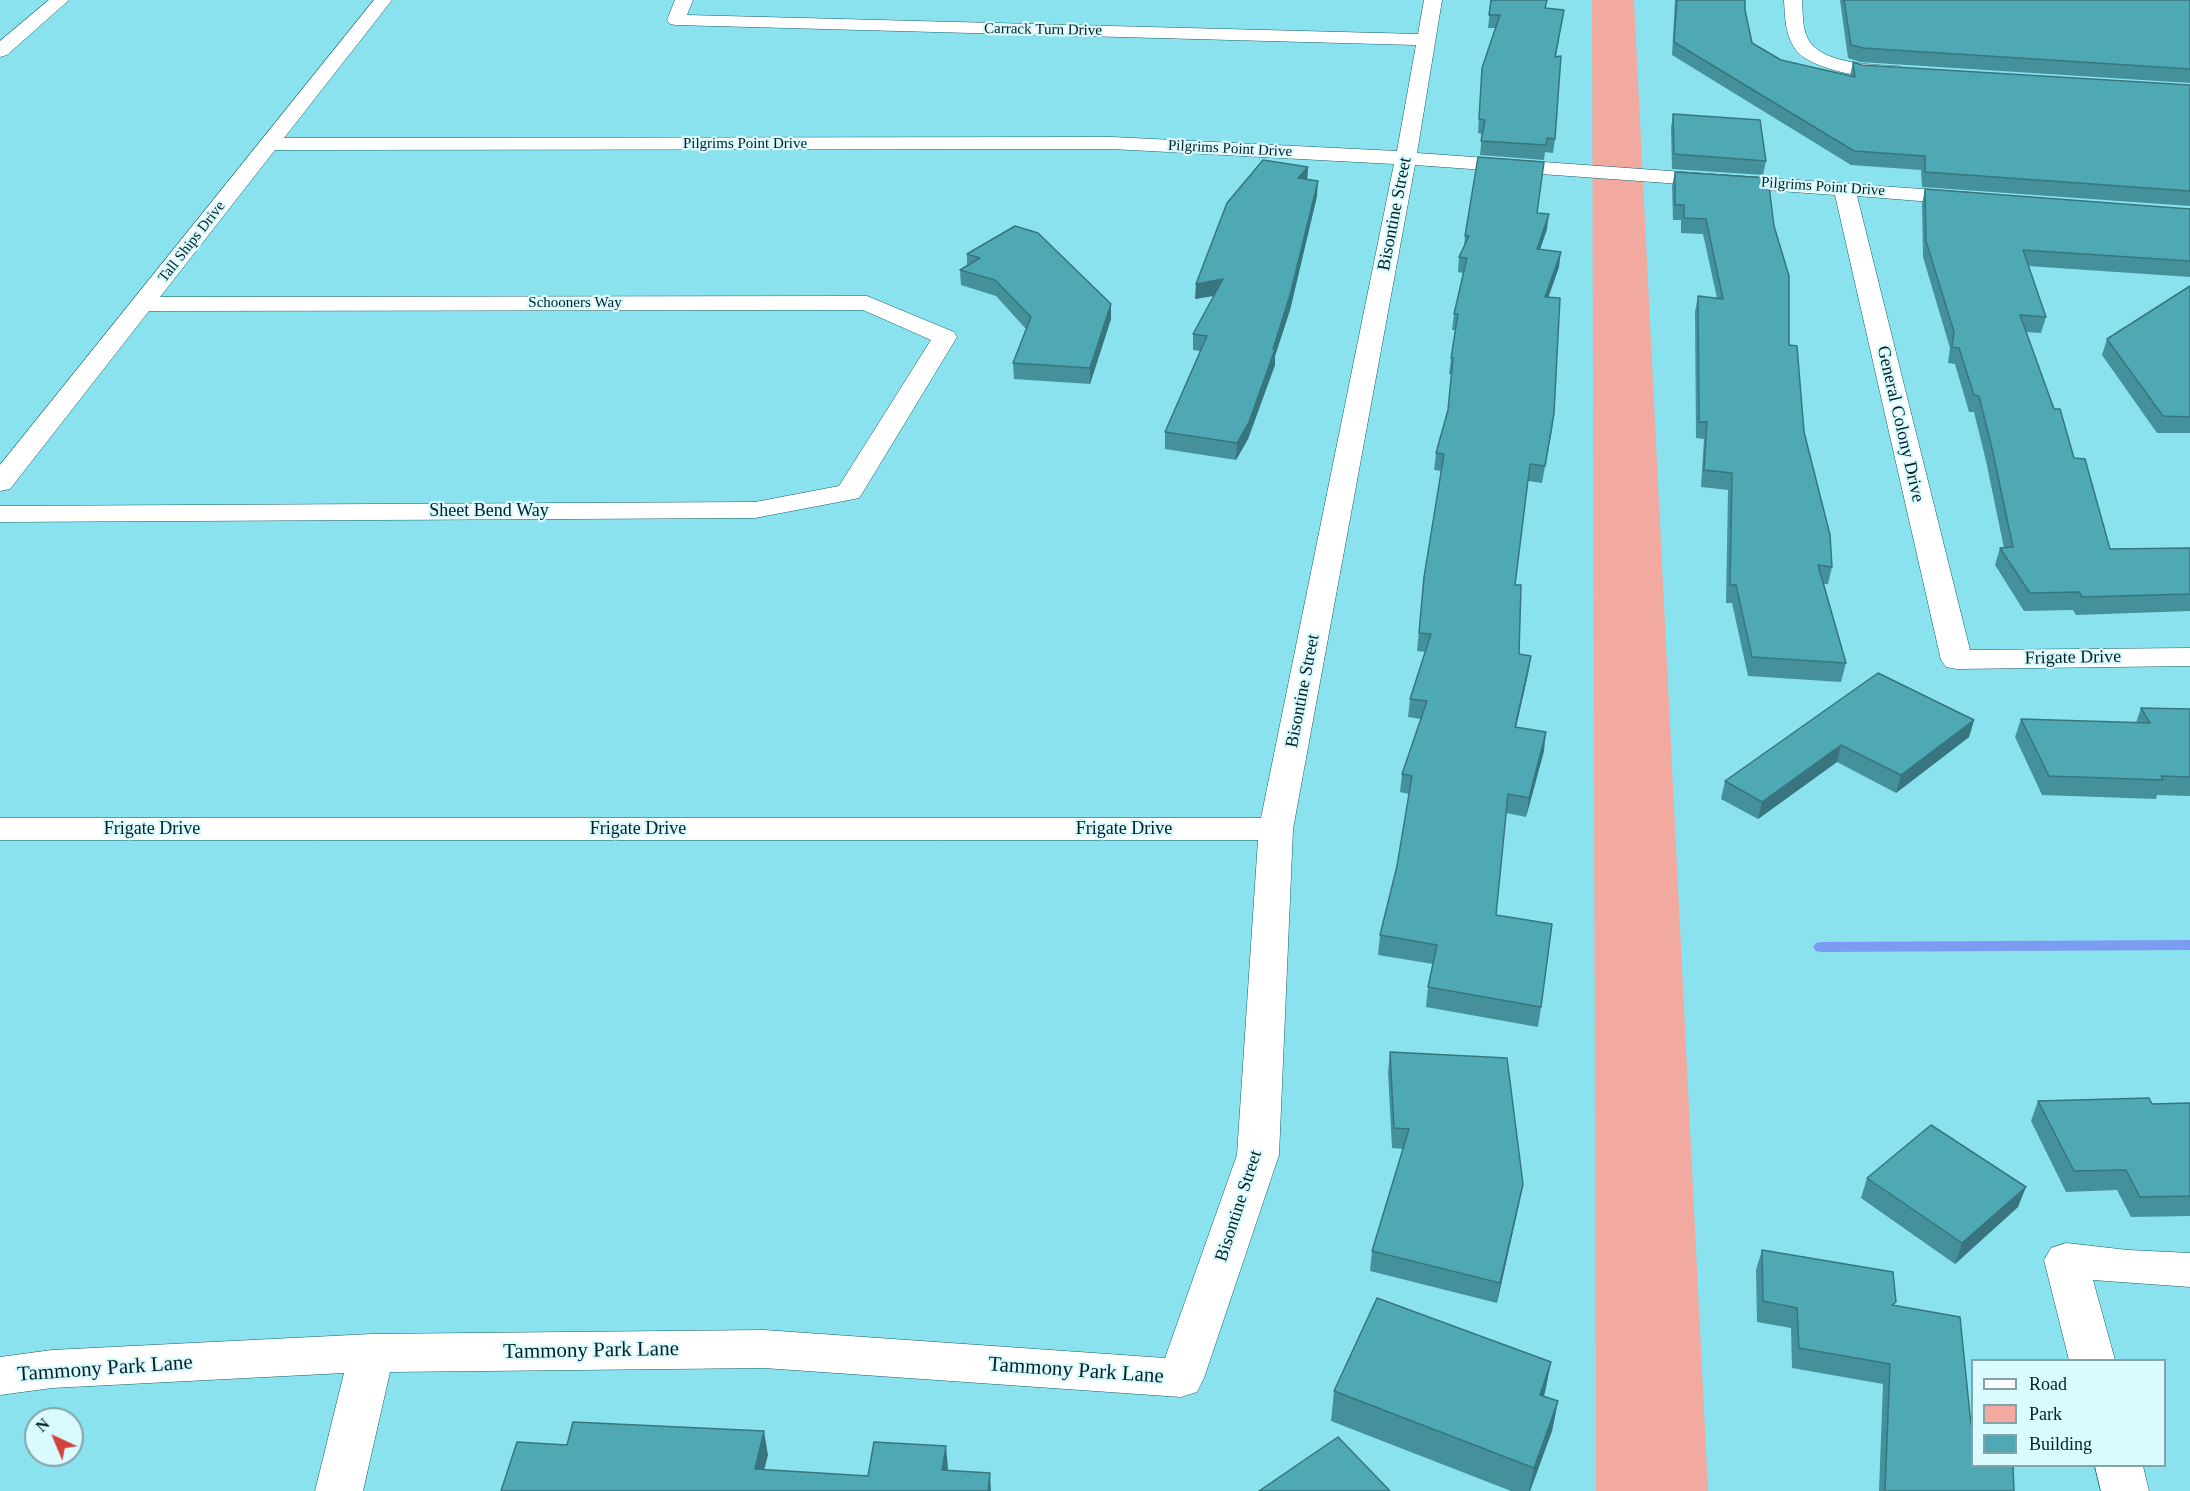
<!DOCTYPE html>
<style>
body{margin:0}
#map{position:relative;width:2190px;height:1491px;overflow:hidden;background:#8ae2ef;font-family:Georgia,serif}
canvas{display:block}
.legend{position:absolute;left:1971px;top:1359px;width:195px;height:108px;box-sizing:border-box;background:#d9faff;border:2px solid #84a3a7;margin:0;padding:8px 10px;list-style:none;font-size:18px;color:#042024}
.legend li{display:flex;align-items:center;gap:12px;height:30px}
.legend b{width:30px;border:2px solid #84a3a7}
.north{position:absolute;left:24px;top:1407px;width:60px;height:60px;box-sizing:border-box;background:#d9faff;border:2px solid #84a3a7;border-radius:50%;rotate:316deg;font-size:16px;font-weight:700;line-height:24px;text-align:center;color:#042024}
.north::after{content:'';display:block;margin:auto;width:21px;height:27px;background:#d1433b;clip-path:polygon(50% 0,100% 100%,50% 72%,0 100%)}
</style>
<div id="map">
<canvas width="2190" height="1491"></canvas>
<ul class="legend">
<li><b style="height:8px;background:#fff"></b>Road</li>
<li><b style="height:16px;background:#f1a9a0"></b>Park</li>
<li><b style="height:16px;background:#4fa9b5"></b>Building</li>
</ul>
<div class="north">N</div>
</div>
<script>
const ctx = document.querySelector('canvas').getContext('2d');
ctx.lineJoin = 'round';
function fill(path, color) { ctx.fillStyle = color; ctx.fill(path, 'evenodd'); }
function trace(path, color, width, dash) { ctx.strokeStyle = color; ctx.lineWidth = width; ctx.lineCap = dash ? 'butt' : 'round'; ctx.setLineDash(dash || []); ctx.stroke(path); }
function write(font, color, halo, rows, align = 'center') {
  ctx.font = font + ' Georgia,serif'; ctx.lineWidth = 4.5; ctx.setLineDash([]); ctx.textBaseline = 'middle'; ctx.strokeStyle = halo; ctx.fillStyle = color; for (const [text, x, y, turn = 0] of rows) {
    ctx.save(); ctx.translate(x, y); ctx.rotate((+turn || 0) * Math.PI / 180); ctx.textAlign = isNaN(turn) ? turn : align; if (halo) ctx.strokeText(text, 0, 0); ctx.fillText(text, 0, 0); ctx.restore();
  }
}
fill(new Path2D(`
 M 1592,0 L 1634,0 L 1708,1491 L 1596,1491 Z`), '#f1a9a0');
fill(new Path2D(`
 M 2190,940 L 2190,950 L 1821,952 L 1816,951 L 1813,947 L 1816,943 L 1821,942 Z`), '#7b9cf1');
const minor = new Path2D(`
 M 49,0 L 69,0 L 7,55 L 0,57 L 0,41 Z
 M 374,0 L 392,0 L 284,138 L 1112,137 L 1397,151 L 1416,45 L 676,25 L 670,24 L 667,20 L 675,0 L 693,0 L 687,15 L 1418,34 L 1424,0 L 1442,0 L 1417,153 L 1978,193 L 1981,198 L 1978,203 L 1970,205 L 1857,196 L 1970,650 L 2190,648 L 2190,666 L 1957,669 L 1946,667 L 1941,660 L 1835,195 L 1415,165 L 1293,829 L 1279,1155 L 1204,1378 L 1197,1392 L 1181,1397 L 764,1368 L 390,1372 L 363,1491 L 315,1491 L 344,1373 L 52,1388 L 0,1395 L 0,1357 L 52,1350 L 372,1334 L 764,1330 L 1165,1358 L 1237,1155 L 1258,840 L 0,840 L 0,818 L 1261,818 L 1394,164 L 1112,149 L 275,150 L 160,297 L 867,296 L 954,332 L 957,337 L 863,492 L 859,498 L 849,500 L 755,518 L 0,522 L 0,506 L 755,502 L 839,486 L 931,340 L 863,310 L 149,311 L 10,489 L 0,491 L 0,465 Z
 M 1784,0 L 1802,0 C 1803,12 1802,26 1807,37 C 1818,64 1873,65 1897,66 L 1904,68 L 1907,72 L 1904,76 C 1879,82 1810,71 1795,49 C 1785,34 1785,17 1784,0 Z
 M 2066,1243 L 2128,1250 L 2190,1253 L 2190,1287 L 2093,1280 L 2115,1360 L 2069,1360 L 2044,1260 L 2051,1248 Z
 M 2095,1466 L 2143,1466 L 2149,1491 L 2101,1491 Z`);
trace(minor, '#155e67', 1);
fill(minor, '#fff');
fill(new Path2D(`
 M 1491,0 L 1546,8 L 1564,10 L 1556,57 L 1555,139 L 1553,153 L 1545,152 L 1544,160 L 1480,155 L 1482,134 L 1478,133 L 1482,68 L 1495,28 L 1488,28 Z
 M 1675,0 L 1745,0 L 1745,10 L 1752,43 L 1781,60 L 1850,76 L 1853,62 L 1862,65 L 2190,85 L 2190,206 L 1922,187 L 1921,170 L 1851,165 L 1672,55 Z
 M 1840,0 L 2190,0 L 2190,83 L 1860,62 L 1848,58 Z
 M 1673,114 L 1766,161 L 1763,175 L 1672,169 L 1671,128 Z
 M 1308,167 L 1307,179 L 1317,196 L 1290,310 L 1275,356 L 1275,365 L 1248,439 L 1236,460 L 1165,449 L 1165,432 L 1200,351 L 1193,350 L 1193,334 L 1214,296 L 1195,299 Z
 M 1675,172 L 1789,345 L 1804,432 L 1832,567 L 1828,584 L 1824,584 L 1846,663 L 1841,682 L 1748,676 L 1732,603 L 1726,603 L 1728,490 L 1701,487 L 1704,439 L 1696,438 L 1695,312 L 1698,296 L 1717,298 L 1703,234 L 1681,233 L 1681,220 L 1673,220 L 1672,186 Z
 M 1925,189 L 2190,209 L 2190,277 L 2028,266 L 2046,317 L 2041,333 L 2026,332 L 2054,409 L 2074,458 L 2110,549 L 2190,548 L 2190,611 L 2076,615 L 2073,610 L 2024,611 L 1995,565 L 2000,548 L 2004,548 L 1986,461 L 1974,412 L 1969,412 L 1955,364 L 1948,363 L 1950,348 L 1923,257 L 1922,204 Z
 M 1537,213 L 1547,229 L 1540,249 L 1559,267 L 1548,297 L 1554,413 L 1542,483 L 1528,481 L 1515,585 L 1519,654 L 1531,656 L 1528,674 L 1516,727 L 1544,751 L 1526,817 L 1506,813 L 1496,915 L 1541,1007 L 1538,1027 L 1426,1007 L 1428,987 L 1433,964 L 1378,955 L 1380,935 L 1397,866 L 1409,794 L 1400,792 L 1402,774 L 1421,719 L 1408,717 L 1410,699 L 1425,652 L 1417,651 L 1424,577 L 1441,471 L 1434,470 L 1436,453 L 1448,410 L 1452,374 L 1449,374 L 1455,330 L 1452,330 L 1454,314 L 1463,273 L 1458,272 L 1459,257 L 1464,246 L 1465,236 Z
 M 1015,226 L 1111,304 L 1111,319 L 1090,384 L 1014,379 L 1013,363 L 1026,329 L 996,296 L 961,285 L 960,270 L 967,266 L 967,254 Z
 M 2190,286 L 2190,433 L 2157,433 L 2102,355 L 2107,339 Z
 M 1878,673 L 1974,720 L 1969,737 L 1896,793 L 1837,762 L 1758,819 L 1721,799 L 1725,781 Z
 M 2141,708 L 2190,709 L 2190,796 L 2157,795 L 2156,799 L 2042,795 L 2015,737 L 2021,719 L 2136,723 Z
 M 1390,1052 L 1519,1204 L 1497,1303 L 1370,1271 L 1372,1251 L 1403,1149 L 1392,1148 L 1388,1072 Z
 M 2038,1101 L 2152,1104 L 2190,1103 L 2190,1216 L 2131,1217 L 2117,1190 L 2066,1192 L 2031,1121 Z
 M 1867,1178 L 2018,1207 L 1955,1264 L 1861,1198 Z
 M 1762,1250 L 1895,1306 L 2014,1491 L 1879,1491 L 1883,1384 L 1792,1368 L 1791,1328 L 1757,1322 L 1756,1270 Z
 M 1551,1362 L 1544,1396 L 1558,1401 L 1552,1431 L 1530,1491 L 1511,1491 L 1331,1421 L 1334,1391 Z`), '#44919c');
fill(new Path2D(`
 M 1308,167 L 1307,181 L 1298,178 Z
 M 1318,181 L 1317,196 L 1290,310 L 1275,356 L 1275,365 L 1248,439 L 1236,460 L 1237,443 Z
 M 1549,214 L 1547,229 L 1535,264 L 1537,249 Z
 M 1561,252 L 1559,267 L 1543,313 L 1545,297 Z
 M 1223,279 L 1222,294 L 1195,299 L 1196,284 Z
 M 1111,304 L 1111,319 L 1090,384 L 1090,368 Z
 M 1554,413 L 1552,430 L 1542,483 L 1545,466 Z
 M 1531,656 L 1528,674 L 1512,745 L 1515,727 Z
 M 1974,720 L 1969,737 L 1896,793 L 1901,775 Z
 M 1546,732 L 1544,751 L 1526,817 L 1529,798 Z
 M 1841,745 L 1837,762 L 1758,819 L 1762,802 Z
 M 1523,1184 L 1519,1204 L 1497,1303 L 1500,1283 Z
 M 2026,1187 L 2018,1207 L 1955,1264 L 1962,1243 Z
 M 1551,1362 L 1545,1392 L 1534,1424 L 1540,1395 Z
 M 1558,1401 L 1552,1431 L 1530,1491 L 1529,1491 L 1534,1468 Z
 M 764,1431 L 768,1455 L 759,1491 L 755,1469 Z
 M 946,1446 L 948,1469 L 944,1491 L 942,1470 Z
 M 990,1473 L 991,1491 L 988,1491 Z`), '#37767f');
const building = new Path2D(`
 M 1491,0 L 1547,0 L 1545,8 L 1564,10 L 1555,57 L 1561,56 L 1555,139 L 1547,138 L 1546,145 L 1481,141 L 1485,120 L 1479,119 L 1482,68 L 1500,15 L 1489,15 Z
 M 1677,0 L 1745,0 L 1745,10 L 1752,43 L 1781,60 L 1855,77 L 1853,62 L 1862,65 L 2190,85 L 2190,191 L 1925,172 L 1925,156 L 1854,151 L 1674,42 Z
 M 1844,0 L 2190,0 L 2190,69 L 1863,48 L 1851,45 Z
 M 1673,114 L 1760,120 L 1766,161 L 1674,154 Z
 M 1478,157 L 1544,162 L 1537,213 L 1549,214 L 1537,249 L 1561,252 L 1545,297 L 1560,298 L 1554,413 L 1545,466 L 1530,464 L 1515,585 L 1521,585 L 1519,654 L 1531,656 L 1515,727 L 1546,732 L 1529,798 L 1508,794 L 1496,915 L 1552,924 L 1541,1007 L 1428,987 L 1437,945 L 1380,935 L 1397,866 L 1412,776 L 1402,774 L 1427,701 L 1410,699 L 1431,634 L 1419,633 L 1424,577 L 1444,454 L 1436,453 L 1448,410 L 1453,358 L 1451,358 L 1458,314 L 1454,314 L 1467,258 L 1459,257 L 1469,236 L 1465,236 Z
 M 1263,160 L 1308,167 L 1298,178 L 1318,181 L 1290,295 L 1273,349 L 1275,349 L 1249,422 L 1237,443 L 1165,432 L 1207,336 L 1193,334 L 1223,279 L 1196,284 L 1227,203 Z
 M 1675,172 L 1768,178 L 1774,226 L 1789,276 L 1789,345 L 1797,346 L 1804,432 L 1830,535 L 1832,567 L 1818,565 L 1846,663 L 1752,657 L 1736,585 L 1730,585 L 1732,473 L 1704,470 L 1707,422 L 1699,422 L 1698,296 L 1723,299 L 1706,219 L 1684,218 L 1684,205 L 1675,205 Z
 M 1925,189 L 2190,209 L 2190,261 L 2023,250 L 2046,317 L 2020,315 L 2054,409 L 2060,409 L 2074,458 L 2085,459 L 2110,549 L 2190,548 L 2190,594 L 2082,597 L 2079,592 L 2030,593 L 2000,548 L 2013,547 L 1991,444 L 1979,396 L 1974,395 L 1959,348 L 1952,347 L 1954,332 L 1926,241 Z
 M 1015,226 L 1038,233 L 1111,304 L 1090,368 L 1013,363 L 1031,317 L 995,280 L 960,270 L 980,258 L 967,254 Z
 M 2190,286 L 2190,417 L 2163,416 L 2107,339 Z
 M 1878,673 L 1974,720 L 1901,775 L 1841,745 L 1762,802 L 1725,781 Z
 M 2141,708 L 2190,709 L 2190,777 L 2161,776 L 2163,780 L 2049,776 L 2021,719 L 2150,723 Z
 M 1390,1052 L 1507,1058 L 1523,1184 L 1500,1283 L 1372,1251 L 1409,1129 L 1394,1128 Z
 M 2149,1098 L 2152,1104 L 2190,1103 L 2190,1196 L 2140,1197 L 2126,1170 L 2074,1171 L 2038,1101 Z
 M 1931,1125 L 2026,1187 L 1962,1243 L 1867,1178 Z
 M 1762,1250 L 1893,1272 L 1896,1302 L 1892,1305 L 1960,1317 L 1971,1425 L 1972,1425 L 1972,1466 L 2013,1466 L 2014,1491 L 1885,1491 L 1890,1364 L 1799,1348 L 1797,1308 L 1763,1301 Z
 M 1377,1298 L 1551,1362 L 1540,1395 L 1558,1401 L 1534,1468 L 1334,1391 Z
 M 573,1422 L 764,1431 L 755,1469 L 868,1476 L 874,1442 L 946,1446 L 942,1470 L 990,1473 L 988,1491 L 501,1491 L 517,1442 L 567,1445 Z
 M 1338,1437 L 1390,1491 L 1259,1491 Z`);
fill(building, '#4fa9b5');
trace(building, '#37767f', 1.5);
write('15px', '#042024', '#d9faff', [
 ["Carrack Turn Drive",1043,30,1],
 ["Pilgrims Point Drive",745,144],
 ["Pilgrims Point Drive",1230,149,3],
 ["Pilgrims Point Drive",1823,187,4],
 ["Tall Ships Drive",192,242,-52],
 ["Schooners Way",575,303]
]);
write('18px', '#042024', '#d9faff', [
 ["Bisontine Street",1395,214,-79],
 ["General Colony Drive",1900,424,77],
 ["Sheet Bend Way",489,511],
 ["Frigate Drive",2073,658,-1],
 ["Bisontine Street",1303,691,-79],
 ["Frigate Drive",152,829],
 ["Frigate Drive",638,829],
 ["Frigate Drive",1124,829],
 ["Bisontine Street",1239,1206,-72]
]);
write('21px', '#042024', '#d9faff', [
 ["Tammony Park Lane",591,1351,-1],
 ["Tammony Park Lane",105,1369,-4],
 ["Tammony Park Lane",1076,1371,4]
]);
</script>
